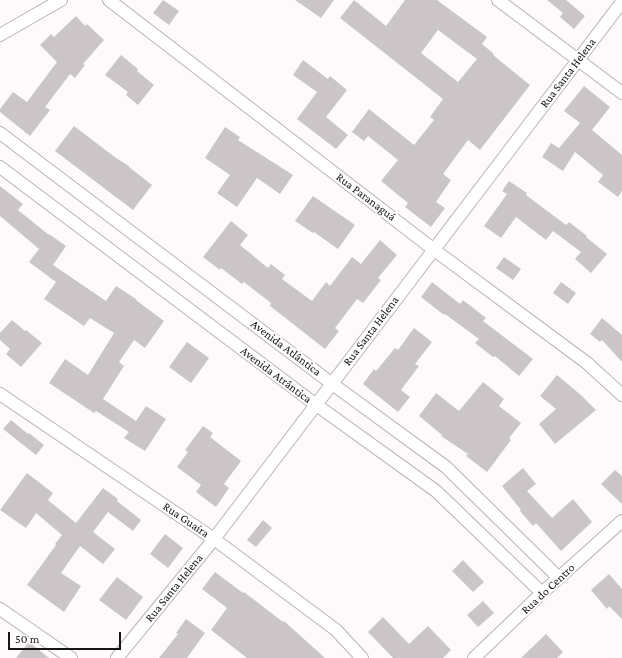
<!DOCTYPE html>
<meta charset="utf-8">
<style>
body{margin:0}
#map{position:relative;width:622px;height:658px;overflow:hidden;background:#fefafb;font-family:"Crimson Pro",serif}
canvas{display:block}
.scale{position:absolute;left:8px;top:632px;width:113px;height:18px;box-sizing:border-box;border:2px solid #181516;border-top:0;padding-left:5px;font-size:12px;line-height:14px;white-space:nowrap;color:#181516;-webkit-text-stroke:3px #fff;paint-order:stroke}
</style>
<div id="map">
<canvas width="622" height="658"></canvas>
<div class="scale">50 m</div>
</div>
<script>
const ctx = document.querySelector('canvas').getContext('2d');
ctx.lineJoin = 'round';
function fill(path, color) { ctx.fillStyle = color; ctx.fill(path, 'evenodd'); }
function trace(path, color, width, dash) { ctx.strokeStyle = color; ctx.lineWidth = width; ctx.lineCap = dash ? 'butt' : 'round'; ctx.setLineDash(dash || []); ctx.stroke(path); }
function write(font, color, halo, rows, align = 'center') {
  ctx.font = font + ' "Crimson Pro",serif'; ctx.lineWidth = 4; ctx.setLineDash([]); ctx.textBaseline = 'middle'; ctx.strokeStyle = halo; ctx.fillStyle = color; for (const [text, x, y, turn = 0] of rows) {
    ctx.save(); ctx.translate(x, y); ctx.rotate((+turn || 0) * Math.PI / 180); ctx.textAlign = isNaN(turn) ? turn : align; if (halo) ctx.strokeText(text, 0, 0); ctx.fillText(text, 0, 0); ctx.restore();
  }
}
fill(new Path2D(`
 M 163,0 L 179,11 L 169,25 L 153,13 Z
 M 295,0 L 334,0 L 321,18 Z
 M 354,0 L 386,26 L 405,0 L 437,0 L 487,37 L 482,44 L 494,54 L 493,55 L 530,85 L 480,150 L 468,140 L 443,174 L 451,180 L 436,202 L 445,208 L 431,227 L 405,207 L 408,203 L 381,181 L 398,160 L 368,136 L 364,141 L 352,132 L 369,109 L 414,145 L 434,120 L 430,117 L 443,99 L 340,18 ZM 438,30 L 477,59 L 458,82 L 421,53 Z
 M 547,0 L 566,0 L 585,16 L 574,29 L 560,17 L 563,13 Z
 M 76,16 L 85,26 L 87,24 L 104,40 L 83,64 L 85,65 L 75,78 L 70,74 L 45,107 L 50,110 L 30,136 L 0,112 L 0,109 L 13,92 L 27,102 L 57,62 L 40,45 L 51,34 L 54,37 Z
 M 121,55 L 138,69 L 137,71 L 154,85 L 138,105 L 126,95 L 128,92 L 105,75 Z
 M 303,60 L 328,79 L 330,76 L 347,90 L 326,117 L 348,135 L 336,149 L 297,119 L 317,92 L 293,75 Z
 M 584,86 L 610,107 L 592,130 L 622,155 L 622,191 L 618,197 L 598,182 L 603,175 L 575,152 L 563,171 L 542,157 L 551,143 L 559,148 L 580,123 L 564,111 Z
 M 74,126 L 116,158 L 129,166 L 129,167 L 152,185 L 133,210 L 55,151 Z
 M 225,127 L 240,137 L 238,140 L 293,175 L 280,194 L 257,178 L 237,207 L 217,193 L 230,175 L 205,158 Z
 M 509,181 L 527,193 L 526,195 L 566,225 L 569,222 L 587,236 L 586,237 L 607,254 L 591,273 L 575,259 L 581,252 L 553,231 L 546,240 L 516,217 L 501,238 L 484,226 L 507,194 L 502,191 Z
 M 0,186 L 23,204 L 18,210 L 49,235 L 49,234 L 66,246 L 53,265 L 106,301 L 116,286 L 136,299 L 136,300 L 164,321 L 145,348 L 134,340 L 119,362 L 124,366 L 103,399 L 136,421 L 146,406 L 166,419 L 145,451 L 124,438 L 129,432 L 96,411 L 94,413 L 49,383 L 65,359 L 88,375 L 114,333 L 90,318 L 84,326 L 44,299 L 56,282 L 29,262 L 39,249 L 0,216 Z
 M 313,196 L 355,225 L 338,249 L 314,232 L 313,233 L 295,221 Z
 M 231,221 L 248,235 L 240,245 L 268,268 L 271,264 L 285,275 L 282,279 L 312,301 L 326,282 L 330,286 L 352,257 L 361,264 L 380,240 L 397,255 L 378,278 L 381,280 L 363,303 L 357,299 L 335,328 L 339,331 L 325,349 L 270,306 L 271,303 L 244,282 L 242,284 L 221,268 L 220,270 L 203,257 Z
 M 504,257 L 521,269 L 513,280 L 496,268 Z
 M 432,282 L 460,304 L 463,300 L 486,318 L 483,321 L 533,359 L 519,376 L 495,356 L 493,357 L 475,343 L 479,339 L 445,314 L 444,315 L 421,297 Z
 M 561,282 L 576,293 L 568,304 L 553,293 Z
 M 602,318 L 622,335 L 622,362 L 602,340 L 600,342 L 590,334 Z
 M 12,320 L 25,331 L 26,330 L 42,343 L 21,367 L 6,354 L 10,349 L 0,340 L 0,333 Z
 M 414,328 L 432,342 L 415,364 L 419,366 L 401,390 L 410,397 L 398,412 L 363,384 L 374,369 L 376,371 L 395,348 L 398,350 Z
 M 187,342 L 209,358 L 191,383 L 169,367 Z
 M 557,375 L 582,396 L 596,410 L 555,444 L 539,424 L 556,409 L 540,396 Z
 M 483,382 L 504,399 L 499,406 L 521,423 L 509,438 L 511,440 L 487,472 L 466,456 L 468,454 L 441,436 L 442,435 L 419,416 L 436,393 L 459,411 Z
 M 11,420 L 28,434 L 29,433 L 44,445 L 36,455 L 3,429 Z
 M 203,426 L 213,433 L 210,437 L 241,461 L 224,484 L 229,488 L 216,507 L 196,492 L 201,485 L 177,467 L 188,452 L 185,450 Z
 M 523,468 L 536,484 L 527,491 L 552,518 L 573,499 L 592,522 L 561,551 L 536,523 L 533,526 L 520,511 L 521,510 L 502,486 Z
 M 615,470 L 622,476 L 622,504 L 601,484 Z
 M 27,473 L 53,493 L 48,500 L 76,523 L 103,488 L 118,499 L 117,501 L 141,520 L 133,531 L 108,512 L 93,532 L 115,549 L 103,564 L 80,546 L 61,573 L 81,586 L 64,612 L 27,585 L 56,545 L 55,544 L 62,535 L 36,513 L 26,528 L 0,510 Z
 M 263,520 L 272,528 L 256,547 L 247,540 Z
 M 165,534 L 183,548 L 168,568 L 150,554 Z
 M 463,560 L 484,582 L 473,592 L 452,571 Z
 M 215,572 L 243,593 L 244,592 L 283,622 L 284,621 L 325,658 L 247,658 L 211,630 L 227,608 L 202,589 Z
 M 609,574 L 622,589 L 622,619 L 609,606 L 607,609 L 591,590 Z
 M 117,577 L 143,597 L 126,620 L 99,600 Z
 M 483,601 L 494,613 L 478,627 L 467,615 Z
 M 383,617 L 409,644 L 428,626 L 451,650 L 443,658 L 393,658 L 368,632 Z
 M 186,619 L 205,633 L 187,658 L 159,658 L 178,634 L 176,633 Z
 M 546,634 L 563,652 L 557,658 L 521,658 Z
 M 29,642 L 49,658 L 16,658 Z`), '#ccc5c8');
const minor = new Path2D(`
 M 109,0 L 433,249 L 587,363 L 622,395
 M 498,0 L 622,93
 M 0,35 L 61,0
 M 0,133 L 331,383 L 446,467 L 559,578
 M 0,167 L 315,404 L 436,491 L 542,593
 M 0,394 L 214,539 L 336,630 L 362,658
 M 0,609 L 71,658
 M 117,658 L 214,539 L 622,2
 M 474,658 L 542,593 L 622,521`);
trace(minor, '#bab3b5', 14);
trace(minor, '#fff', 12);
write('12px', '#181516', '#fff', [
 ["Rua Santa Helena",568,73,-53],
 ["Rua Paranaguá",366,197,37],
 ["Rua Santa Helena",371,331,-53],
 ["Avenida Atlântica",286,348,37],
 ["Avenida Atrântica",276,375,37],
 ["Rua Guaíra",186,520,34],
 ["Rua Santa Helena",174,588,-51],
 ["Rua do Centro",548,589,-43]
]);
</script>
